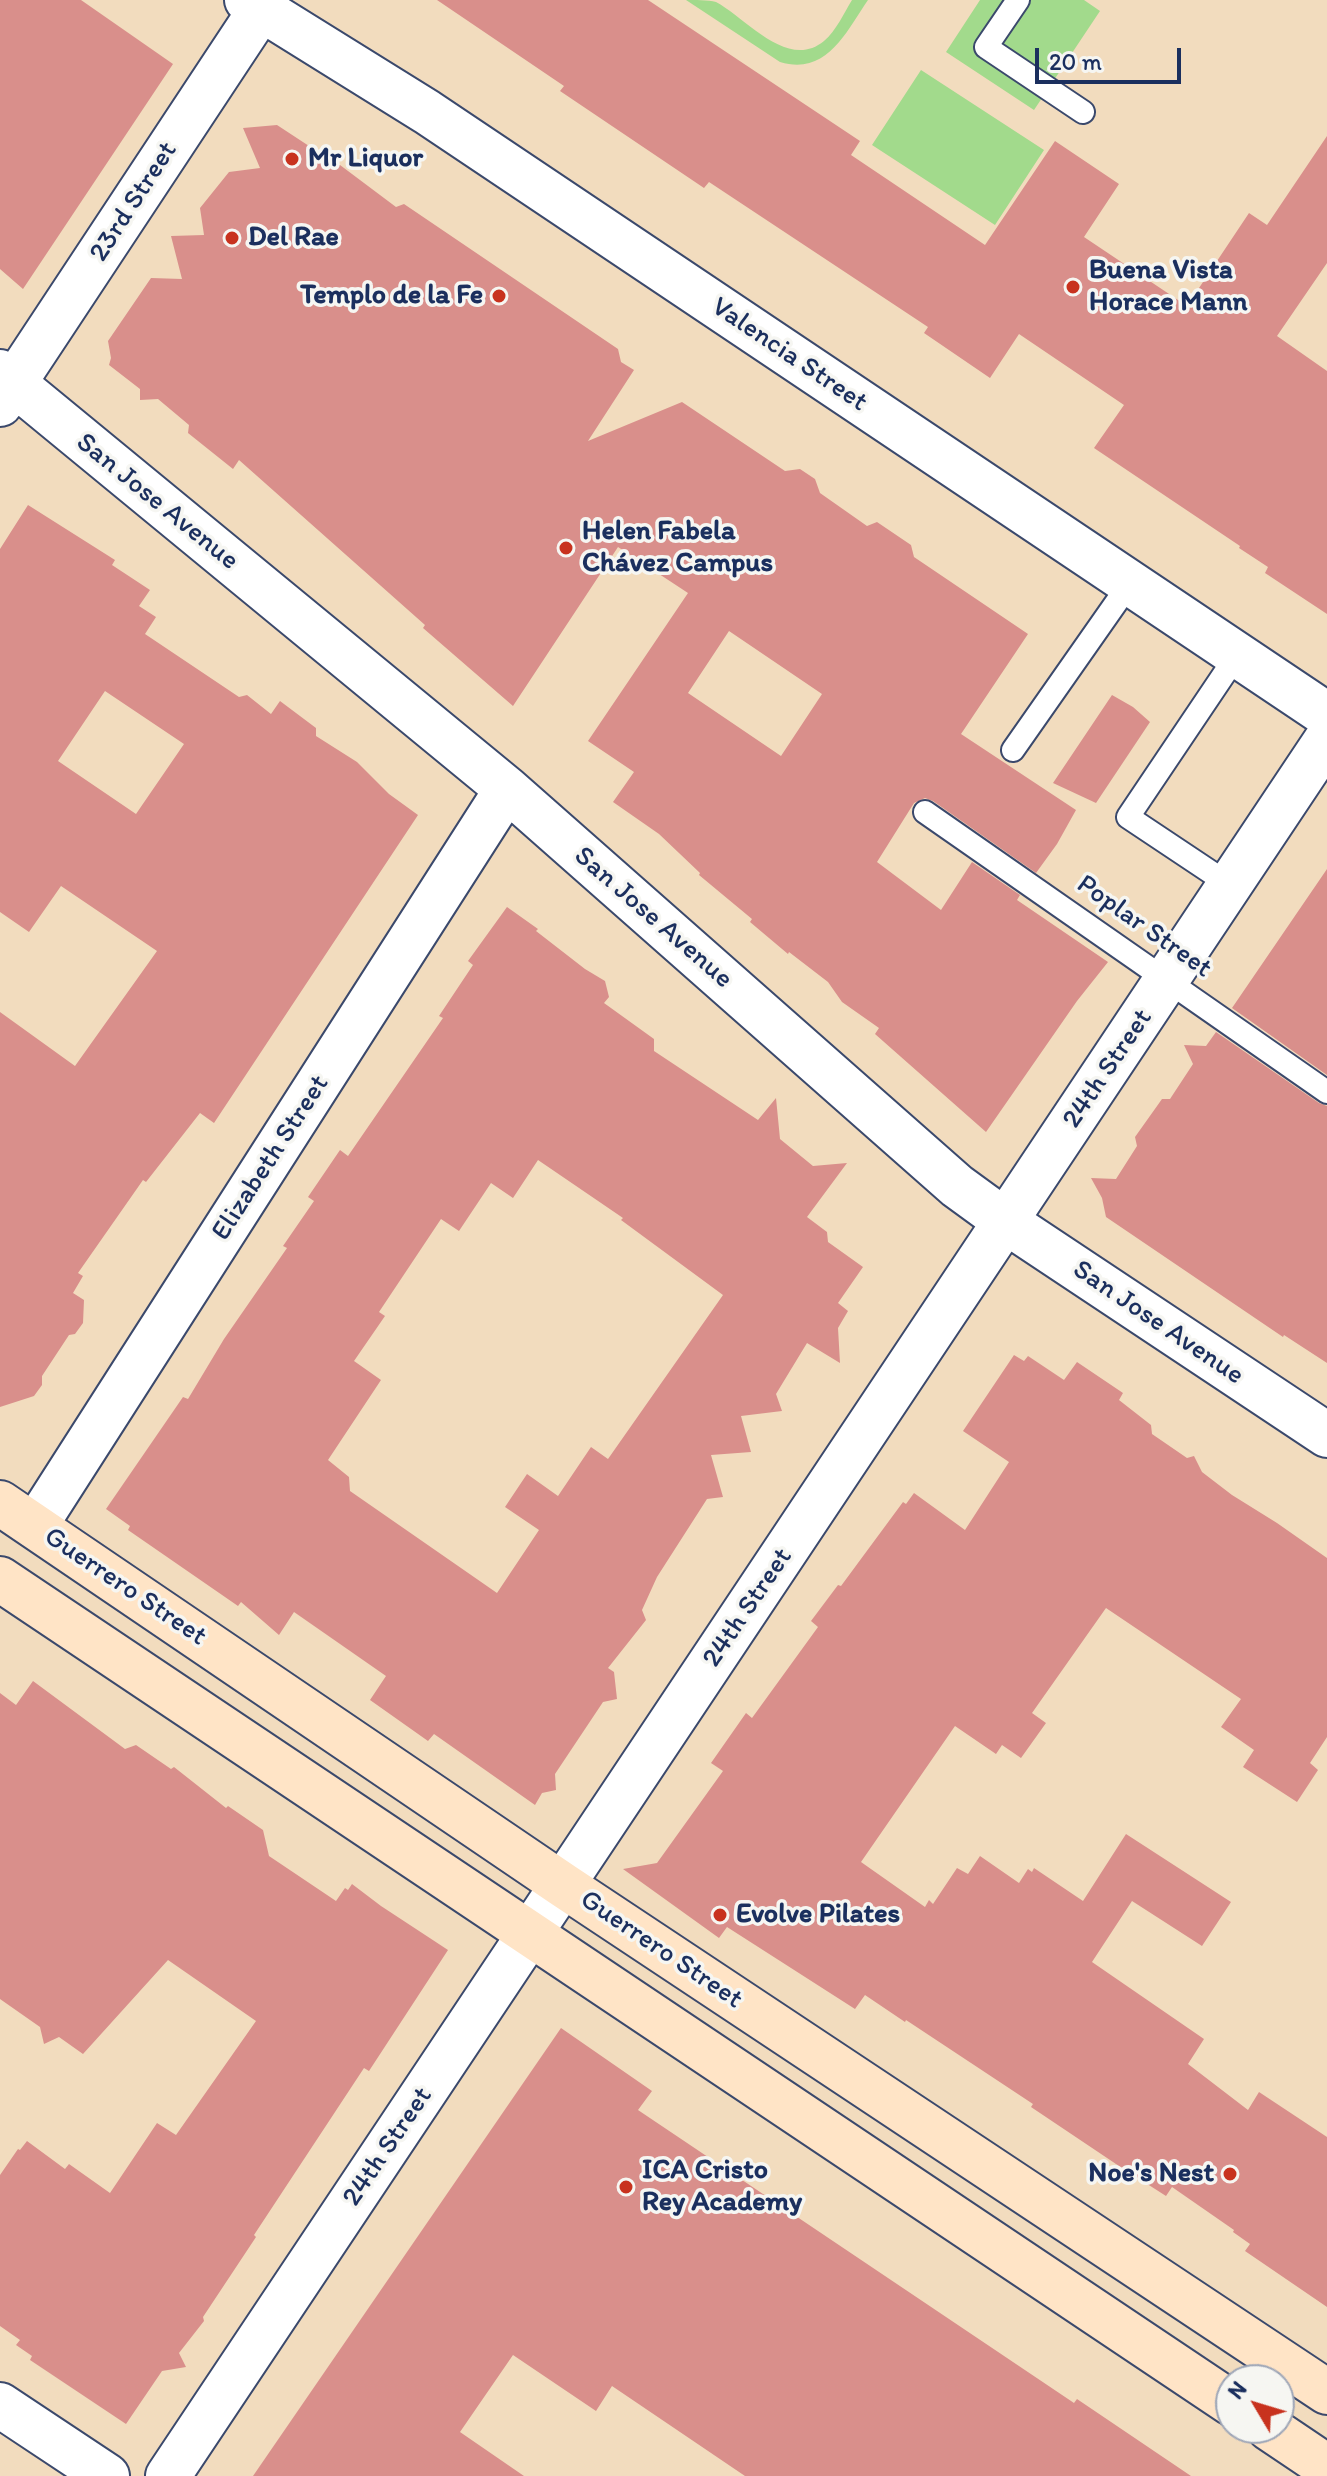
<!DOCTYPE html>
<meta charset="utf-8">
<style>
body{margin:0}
#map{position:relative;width:1327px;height:2476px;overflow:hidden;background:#f2dcbe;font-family:Itim,sans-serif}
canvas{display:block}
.north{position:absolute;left:1215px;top:2364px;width:80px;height:80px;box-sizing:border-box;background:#f6f6f2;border:2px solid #9ea6b7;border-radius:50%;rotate:308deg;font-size:22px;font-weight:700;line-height:32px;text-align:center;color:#1b2f5e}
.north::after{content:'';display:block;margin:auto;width:28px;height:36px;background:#c8321e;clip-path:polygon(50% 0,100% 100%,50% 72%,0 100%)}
.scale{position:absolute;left:1035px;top:48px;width:146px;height:36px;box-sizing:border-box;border:4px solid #1b2f5e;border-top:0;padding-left:10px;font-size:24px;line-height:28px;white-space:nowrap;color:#1b2f5e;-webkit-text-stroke:6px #f6f6f2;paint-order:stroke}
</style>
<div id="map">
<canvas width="1327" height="2476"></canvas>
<div class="north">N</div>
<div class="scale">20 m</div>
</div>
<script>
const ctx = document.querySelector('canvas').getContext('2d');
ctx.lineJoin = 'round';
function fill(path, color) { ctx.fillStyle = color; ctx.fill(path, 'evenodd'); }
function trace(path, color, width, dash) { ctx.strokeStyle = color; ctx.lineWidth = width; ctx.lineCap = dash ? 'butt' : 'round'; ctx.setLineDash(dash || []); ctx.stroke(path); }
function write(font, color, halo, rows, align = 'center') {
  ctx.font = font + ' Itim,sans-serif'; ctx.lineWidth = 7; ctx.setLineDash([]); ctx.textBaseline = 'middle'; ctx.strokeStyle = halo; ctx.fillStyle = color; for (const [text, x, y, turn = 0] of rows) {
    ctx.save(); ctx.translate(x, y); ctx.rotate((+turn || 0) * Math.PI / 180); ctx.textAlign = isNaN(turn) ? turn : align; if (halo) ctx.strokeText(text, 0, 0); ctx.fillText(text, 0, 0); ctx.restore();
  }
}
fill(new Path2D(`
 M 686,0 C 695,0 708,0 716,2 C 746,18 788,71 824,41 C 836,31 844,13 852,0 L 868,0 C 846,32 827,76 780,62 Z
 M 980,0 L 1084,0 L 1100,11 L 1034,110 L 946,52 Z
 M 921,70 L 1044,150 L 995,225 L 872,145 Z`), '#a2da8c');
fill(new Path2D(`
 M 0,0 L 81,0 L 173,64 L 23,289 L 0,269 Z
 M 437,0 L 648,0 L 860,141 L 851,155 L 985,245 L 1055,141 L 1119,184 L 1084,237 L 1187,306 L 1249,213 L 1267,225 L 1327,136 L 1327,263 L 1277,336 L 1327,371 L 1327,614 L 1265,573 L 1268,567 L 1239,548 L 1240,546 L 1094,448 L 1124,405 L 1019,334 L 990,378 L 924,333 L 928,327 L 709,182 L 704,188 L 560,91 L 564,86 Z
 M 277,125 L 309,146 L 332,167 L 340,165 L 396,207 L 404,204 L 618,349 L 621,362 L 634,370 L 588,441 L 682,402 L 785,471 L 800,469 L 815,479 L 820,493 L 867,526 L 877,522 L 911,545 L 914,557 L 1028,634 L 961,734 L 1076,810 L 1057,844 L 1036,873 L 933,801 L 925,798 L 914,803 L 877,862 L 941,910 L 972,862 L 1020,895 L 1017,900 L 1108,962 L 1077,1001 L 986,1132 L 875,1034 L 879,1028 L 842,1002 L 828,982 L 789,952 L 788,954 L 750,922 L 752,919 L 699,875 L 700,873 L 659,834 L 613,802 L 634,772 L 588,741 L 688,593 L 618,547 L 513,706 L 423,628 L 425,625 L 239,460 L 233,469 L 188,433 L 189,425 L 158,399 L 140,400 L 140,389 L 109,365 L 111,358 L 108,341 L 151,278 L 182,279 L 171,236 L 204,235 L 200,208 L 229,172 L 260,168 L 243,128 ZM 729,631 L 822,694 L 781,756 L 688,693 Z
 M 28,505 L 115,560 L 112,565 L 150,590 L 139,606 L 156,617 L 145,634 L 239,697 L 247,695 L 271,714 L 280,701 L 316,728 L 316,736 L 357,762 L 389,794 L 418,815 L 214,1123 L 200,1113 L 146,1182 L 143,1180 L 78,1273 L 83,1276 L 73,1293 L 84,1300 L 83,1323 L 75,1334 L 69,1335 L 42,1376 L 42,1385 L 34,1396 L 0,1407 L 0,1012 L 75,1066 L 157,951 L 61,886 L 29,932 L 0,912 L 0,549 ZM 105,691 L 184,744 L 136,814 L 58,761 Z
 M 1112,695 L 1133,707 L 1150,722 L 1096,803 L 1053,783 Z
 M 1327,869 L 1327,1075 L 1232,1008 Z
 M 507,907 L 538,929 L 536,931 L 585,969 L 605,981 L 609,997 L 604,1003 L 654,1039 L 654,1051 L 758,1120 L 776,1098 L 780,1139 L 813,1166 L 847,1163 L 807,1217 L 827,1232 L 828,1242 L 863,1267 L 838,1303 L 848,1311 L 838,1328 L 840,1363 L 807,1343 L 776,1394 L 782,1411 L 741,1416 L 751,1452 L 711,1455 L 723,1497 L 707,1499 L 657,1577 L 642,1610 L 646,1620 L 608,1668 L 614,1672 L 617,1699 L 603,1702 L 555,1774 L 556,1790 L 542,1793 L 535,1805 L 434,1734 L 428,1741 L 370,1700 L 386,1676 L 294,1612 L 279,1635 L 241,1602 L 238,1606 L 128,1530 L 130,1526 L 106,1509 L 183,1397 L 188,1399 L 224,1339 L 287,1248 L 283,1246 L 314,1201 L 308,1197 L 340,1150 L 348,1156 L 443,1018 L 439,1016 L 473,965 L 468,961 ZM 538,1160 L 623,1218 L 621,1220 L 723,1295 L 608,1459 L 591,1447 L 558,1496 L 527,1474 L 505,1507 L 539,1530 L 497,1593 L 350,1491 L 349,1477 L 328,1460 L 381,1380 L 354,1361 L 385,1316 L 379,1312 L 441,1219 L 459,1231 L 491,1183 L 513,1198 Z
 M 1216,1032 L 1319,1103 L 1327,1106 L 1327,1363 L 1284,1335 L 1283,1337 L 1106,1217 L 1102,1198 L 1091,1178 L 1116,1179 L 1137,1146 L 1135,1137 L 1162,1099 L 1170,1099 L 1193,1064 L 1184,1045 L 1206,1046 Z
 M 1014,1355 L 1024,1361 L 1028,1356 L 1064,1380 L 1077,1362 L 1123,1393 L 1119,1400 L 1151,1425 L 1152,1434 L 1187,1458 L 1194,1456 L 1202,1472 L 1232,1495 L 1277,1523 L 1327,1558 L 1327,1737 L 1310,1763 L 1318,1770 L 1297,1802 L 1243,1767 L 1254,1750 L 1221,1727 L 1241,1699 L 1106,1608 L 1032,1713 L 1046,1723 L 1021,1758 L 1002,1745 L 996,1754 L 955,1726 L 861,1862 L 925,1907 L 929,1900 L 933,1904 L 957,1868 L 968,1874 L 980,1856 L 1019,1883 L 1028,1869 L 1032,1872 L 1034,1868 L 1083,1901 L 1126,1834 L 1231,1902 L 1202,1946 L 1132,1901 L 1092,1962 L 1204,2039 L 1188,2064 L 1248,2110 L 1259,2092 L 1327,2137 L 1327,2307 L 1245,2251 L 1250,2244 L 1233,2232 L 1234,2230 L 1172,2187 L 1166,2196 L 1116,2164 L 1031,2107 L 1033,2104 L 906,2020 L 905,2022 L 865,1995 L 855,2009 L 727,1927 L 719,1938 L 623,1869 L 657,1863 L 723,1771 L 711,1763 L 746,1713 L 752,1718 L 818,1627 L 811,1621 L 838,1585 L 841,1586 L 903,1502 L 906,1504 L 914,1493 L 965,1530 L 1009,1462 L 963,1431 Z
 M 33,1681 L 125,1749 L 136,1745 L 171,1769 L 174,1767 L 226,1808 L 228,1806 L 263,1830 L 269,1856 L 336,1901 L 345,1888 L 348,1890 L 352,1884 L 381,1906 L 448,1950 L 369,2071 L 364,2068 L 254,2235 L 256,2237 L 203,2317 L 204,2321 L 179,2353 L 186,2367 L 162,2371 L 126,2424 L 30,2360 L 32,2356 L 16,2345 L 20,2340 L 0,2326 L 0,2175 L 18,2149 L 20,2150 L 27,2141 L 65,2169 L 69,2164 L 110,2193 L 157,2123 L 176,2135 L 256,2021 L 168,1960 L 83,2054 L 59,2037 L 44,2044 L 40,2027 L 0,1999 L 0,1693 L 16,1705 Z
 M 561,2028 L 652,2091 L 638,2110 L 1074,2403 L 1077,2399 L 1191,2476 L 745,2476 L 612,2386 L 596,2411 L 513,2355 L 460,2432 L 524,2476 L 253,2476 Z`), '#d98f8b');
const service = new Path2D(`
 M 1018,0 L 986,47 L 1083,112
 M 1013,750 L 1130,583
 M 925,812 L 1327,1092
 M 1230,885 L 1128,817 L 1237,655`);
const minor = new Path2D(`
 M 0,372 L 507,789 L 957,1186 L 1005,1221 L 1327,1435
 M 0,404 L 267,0
 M 35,1526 L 507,789
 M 0,2405 L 107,2476`);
const tertiary = new Path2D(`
 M 247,0 L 427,112 L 1327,715
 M 168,2476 L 1327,739`);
const secondary = new Path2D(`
 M 0,1503 L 563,1885 L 1327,2392
 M 0,1579 L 1231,2403
 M 1269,2428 L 1327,2467`);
trace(service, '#3b496c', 26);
trace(minor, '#3b496c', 48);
trace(tertiary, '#3b496c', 48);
trace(secondary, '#3b496c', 48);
trace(service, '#fff', 22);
trace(minor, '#fff', 44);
trace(tertiary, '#fff', 44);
trace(secondary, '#ffe4c6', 44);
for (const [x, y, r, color] of [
 [292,159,8,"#c8321e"],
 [232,238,8,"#c8321e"],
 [1073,287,8,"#c8321e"],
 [499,296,8,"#c8321e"],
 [566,548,8,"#c8321e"],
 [720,1915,8,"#c8321e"],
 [1230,2174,8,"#c8321e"],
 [626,2187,8,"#c8321e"]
]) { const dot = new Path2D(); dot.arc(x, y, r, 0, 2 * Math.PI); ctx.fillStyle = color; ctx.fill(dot); trace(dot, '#f6f6f2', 3); }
write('bold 28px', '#1b2f5e', '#f6f6f2', [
 ["Mr Liquor",308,159],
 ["Del Rae",248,238],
 ["Buena Vista",1089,271],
 ["Horace Mann",1089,303],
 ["Templo de la Fe",483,296,"right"],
 ["Helen Fabela",582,532],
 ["Chávez Campus",582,564],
 ["Evolve Pilates",736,1915],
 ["ICA Cristo",642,2171],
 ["Rey Academy",642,2203],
 ["Noe's Nest",1214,2174,"right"]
], 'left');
write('28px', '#1b2f5e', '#f6f6f2', [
 ["23rd Street",134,202,-57],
 ["Valencia Street",789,355,34],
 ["San Jose Avenue",157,502,39],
 ["San Jose Avenue",653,918,41],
 ["Poplar Street",1144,927,35],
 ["24th Street",1108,1069,-56],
 ["Elizabeth Street",271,1158,-57],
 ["San Jose Avenue",1158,1323,34],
 ["Guerrero Street",125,1587,34],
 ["24th Street",748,1608,-56],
 ["Guerrero Street",661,1950,34],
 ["24th Street",388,2147,-56]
]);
</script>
